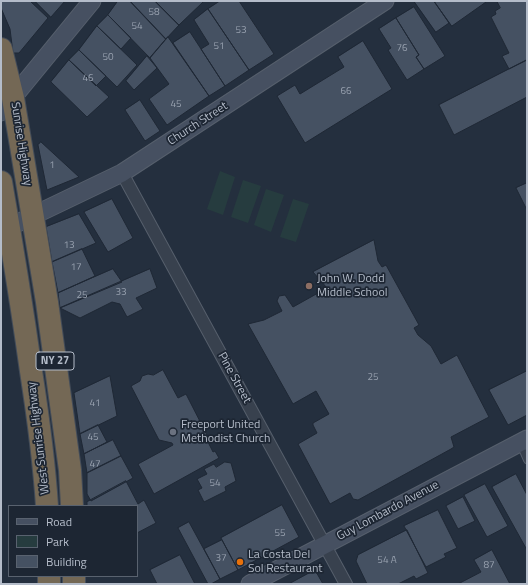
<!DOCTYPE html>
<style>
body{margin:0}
#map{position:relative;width:528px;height:585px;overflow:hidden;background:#242f3e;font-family:"Titillium Web",sans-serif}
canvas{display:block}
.frame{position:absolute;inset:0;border:2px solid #b4bcc9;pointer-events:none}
.legend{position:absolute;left:8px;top:505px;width:130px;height:72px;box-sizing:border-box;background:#1d2633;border:1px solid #59626f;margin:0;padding:5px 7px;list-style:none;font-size:12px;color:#b4bcc9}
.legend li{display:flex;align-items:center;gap:8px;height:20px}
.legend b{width:20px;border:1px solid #59626f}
</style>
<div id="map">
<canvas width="528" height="585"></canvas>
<div class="frame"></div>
<ul class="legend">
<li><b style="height:5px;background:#465061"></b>Road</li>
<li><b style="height:11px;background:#263c3f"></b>Park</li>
<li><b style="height:11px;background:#455162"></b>Building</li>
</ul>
</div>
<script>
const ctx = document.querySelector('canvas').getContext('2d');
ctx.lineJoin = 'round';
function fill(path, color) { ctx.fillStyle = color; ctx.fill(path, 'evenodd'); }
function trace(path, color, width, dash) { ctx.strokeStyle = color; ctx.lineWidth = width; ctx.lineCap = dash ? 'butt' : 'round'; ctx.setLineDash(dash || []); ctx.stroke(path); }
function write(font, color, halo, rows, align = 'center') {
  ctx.font = font + ' "Titillium Web",sans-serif'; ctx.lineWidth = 3.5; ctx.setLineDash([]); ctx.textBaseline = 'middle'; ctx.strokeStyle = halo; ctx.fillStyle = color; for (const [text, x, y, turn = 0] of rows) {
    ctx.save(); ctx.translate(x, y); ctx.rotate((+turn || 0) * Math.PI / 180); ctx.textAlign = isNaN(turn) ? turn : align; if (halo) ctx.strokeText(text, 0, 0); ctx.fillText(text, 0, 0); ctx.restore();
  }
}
fill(new Path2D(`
 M 220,171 L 235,177 L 223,215 L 207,209 Z
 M 243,180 L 261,186 L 248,223 L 231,217 Z
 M 266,189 L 284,195 L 271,232 L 254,225 Z
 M 293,199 L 309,204 L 296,242 L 280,237 Z`), '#263c3f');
const building = new Path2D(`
 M 1,1 L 30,1 L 48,18 L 19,53 L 13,53 L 10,29 L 1,8 Z
 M 35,1 L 65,1 L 51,17 Z
 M 118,1 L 130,1 L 166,39 L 150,58 L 108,15 Z
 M 130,1 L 155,1 L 179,25 L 166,39 Z
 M 155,1 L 202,1 L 203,2 L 179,25 Z
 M 220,1 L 239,1 L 274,54 L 249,70 L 208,9 Z
 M 414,1 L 434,1 L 449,23 L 436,32 Z
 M 434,1 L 486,1 L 486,2 L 452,26 Z
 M 497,1 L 527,1 L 527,60 L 509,69 L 502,56 L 509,53 L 491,17 L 496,14 L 495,11 L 500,8 Z
 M 414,7 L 445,56 L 424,69 L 416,57 L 419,55 L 396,18 Z
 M 208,9 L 249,70 L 225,86 L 201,49 L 209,44 L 194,20 Z
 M 108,15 L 131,38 L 121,49 L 97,26 Z
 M 396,18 L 419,55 L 416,57 L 424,69 L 407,80 L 388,50 L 391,48 L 379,29 Z
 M 97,26 L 137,65 L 117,87 L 79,50 Z
 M 190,32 L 225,86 L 209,96 L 173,43 Z
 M 168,37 L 209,96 L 167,125 L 149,99 L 169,84 L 150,58 Z
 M 363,41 L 392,89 L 305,143 L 277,96 L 295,85 L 300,94 L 344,67 L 338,57 Z
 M 79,50 L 106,76 L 96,86 L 69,60 Z
 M 147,56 L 157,68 L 134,90 L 126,81 Z
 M 69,60 L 109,97 L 87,117 L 51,82 Z
 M 527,60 L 527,97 L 454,135 L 439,105 Z
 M 140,100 L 160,131 L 145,141 L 125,110 Z
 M 41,142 L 79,177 L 47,190 L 38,145 Z
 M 527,183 L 527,210 L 516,188 Z
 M 112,199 L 133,238 L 108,252 L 84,212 Z
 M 79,214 L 96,243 L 52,262 L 46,227 Z
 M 374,240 L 378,261 L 382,267 L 386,265 L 419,325 L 414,328 L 418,335 L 431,346 L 441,364 L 457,355 L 489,417 L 451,437 L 454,447 L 451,449 L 358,500 L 353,499 L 350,493 L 330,504 L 298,444 L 317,433 L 313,425 L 313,423 L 329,414 L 316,391 L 293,404 L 248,324 L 264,320 L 282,311 L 277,301 L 279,296 L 285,295 L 293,307 L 327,288 L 313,272 Z
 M 82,249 L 95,276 L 58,293 L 52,262 Z
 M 113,269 L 122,282 L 60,308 L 58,293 Z
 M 150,269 L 157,288 L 136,298 L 143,309 L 127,317 L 120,304 L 112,302 L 80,318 L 60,308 Z
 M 163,370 L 178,398 L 186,394 L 208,437 L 206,438 L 213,452 L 215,451 L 219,458 L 154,494 L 138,464 L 173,445 L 172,443 L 159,440 L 131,386 L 140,381 L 142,376 L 148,374 L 153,375 Z
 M 527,371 L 527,415 L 508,425 L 489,390 Z
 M 110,376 L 117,416 L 80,434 L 74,393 Z
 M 98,425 L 107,442 L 84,454 L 80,434 Z
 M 113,440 L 121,456 L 87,473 L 84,454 Z
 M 121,456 L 133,478 L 91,501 L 87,494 L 87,473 Z
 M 225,462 L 231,463 L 236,481 L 225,487 L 226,491 L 204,502 L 198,490 L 202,488 L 197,479 L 207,474 L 204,469 L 214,464 L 216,467 Z
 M 516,474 L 527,495 L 527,550 L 492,487 Z
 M 126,481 L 138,504 L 144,500 L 156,523 L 137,533 L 137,506 L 87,506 L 87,502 Z
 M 485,484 L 508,526 L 487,537 L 464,495 Z
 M 463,497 L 475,521 L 458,529 L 446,506 Z
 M 282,505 L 299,537 L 238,570 L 221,538 Z
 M 438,510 L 457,548 L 444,554 L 446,557 L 426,567 L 404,526 Z
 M 189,522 L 220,579 L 211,584 L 208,584 L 178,528 Z
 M 407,530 L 428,573 L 416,579 L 414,576 L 398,584 L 367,584 L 356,561 L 358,555 Z
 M 222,540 L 238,570 L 220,579 L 204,549 Z
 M 492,550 L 510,584 L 458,584 L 481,572 L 474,560 Z
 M 180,555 L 195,584 L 157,584 L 150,570 Z
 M 315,570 L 323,584 L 289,584 Z`);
fill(building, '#455162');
trace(building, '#1f2835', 1);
const lane = new Path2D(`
 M 520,444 L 527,460`);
const street = new Path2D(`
 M 122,173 L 346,584`);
const secondary = new Path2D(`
 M 1,112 L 92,1
 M 1,231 L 122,173 L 385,1
 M 250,584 L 527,439`);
const highway = new Path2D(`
 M 1,49 L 13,98 L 47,302 L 70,470 L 72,506
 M 1,182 C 12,245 22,307 31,371 C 38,416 44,460 47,506
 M 49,576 L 49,584
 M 74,576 L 74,584`);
trace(lane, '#565f6c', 8);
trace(street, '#565f6c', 14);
trace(secondary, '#565f6c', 19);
trace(highway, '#434c59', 24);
trace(lane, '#38414e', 6);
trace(street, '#38414e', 12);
trace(secondary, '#465061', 17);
trace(highway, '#746855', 22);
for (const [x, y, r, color] of [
 [309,286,4,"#8d6e63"],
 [173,432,4,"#6b7280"],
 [240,562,4,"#e8710a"]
]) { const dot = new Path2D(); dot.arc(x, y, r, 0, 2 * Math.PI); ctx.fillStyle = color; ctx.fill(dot); trace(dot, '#1d2633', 1.5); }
write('10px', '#98a1af', null, [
 ["58",154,13],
 ["54",137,27],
 ["53",241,31],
 ["51",219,47],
 ["76",402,49],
 ["50",108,58],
 ["46",88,79],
 ["66",346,92],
 ["45",176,105],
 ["1",52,166],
 ["13",69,246],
 ["17",76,268],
 ["33",121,293],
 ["25",82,296],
 ["25",373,378],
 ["41",95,404],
 ["45",93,438],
 ["47",95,465],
 ["54",215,484],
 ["55",280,534],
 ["37",221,559],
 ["54 A",387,561],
 ["87",489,566]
]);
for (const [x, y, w] of [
 [55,361,38]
]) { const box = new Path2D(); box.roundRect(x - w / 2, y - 9, w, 18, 3); ctx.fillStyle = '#1d2633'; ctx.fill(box); trace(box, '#b4bcc9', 1); }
write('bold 11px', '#b4bcc9', null, [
 ["NY 27",55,361]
]);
write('12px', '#b4bcc9', '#1d2633', [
 ["Church Street",198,124,-33],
 ["Sunrise Highway",21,144,81],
 ["Pine Street",234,378,61],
 ["West Sunrise Highway",39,438,-97],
 ["Guy Lombardo Avenue",388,511,-28]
]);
write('12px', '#b4bcc9', '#1d2633', [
 ["John W. Dodd",317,279],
 ["Middle School",317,293],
 ["Freeport United",181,425],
 ["Methodist Church",181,439],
 ["La Costa Del",248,555],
 ["Sol Restaurant",248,569]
], 'left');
</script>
